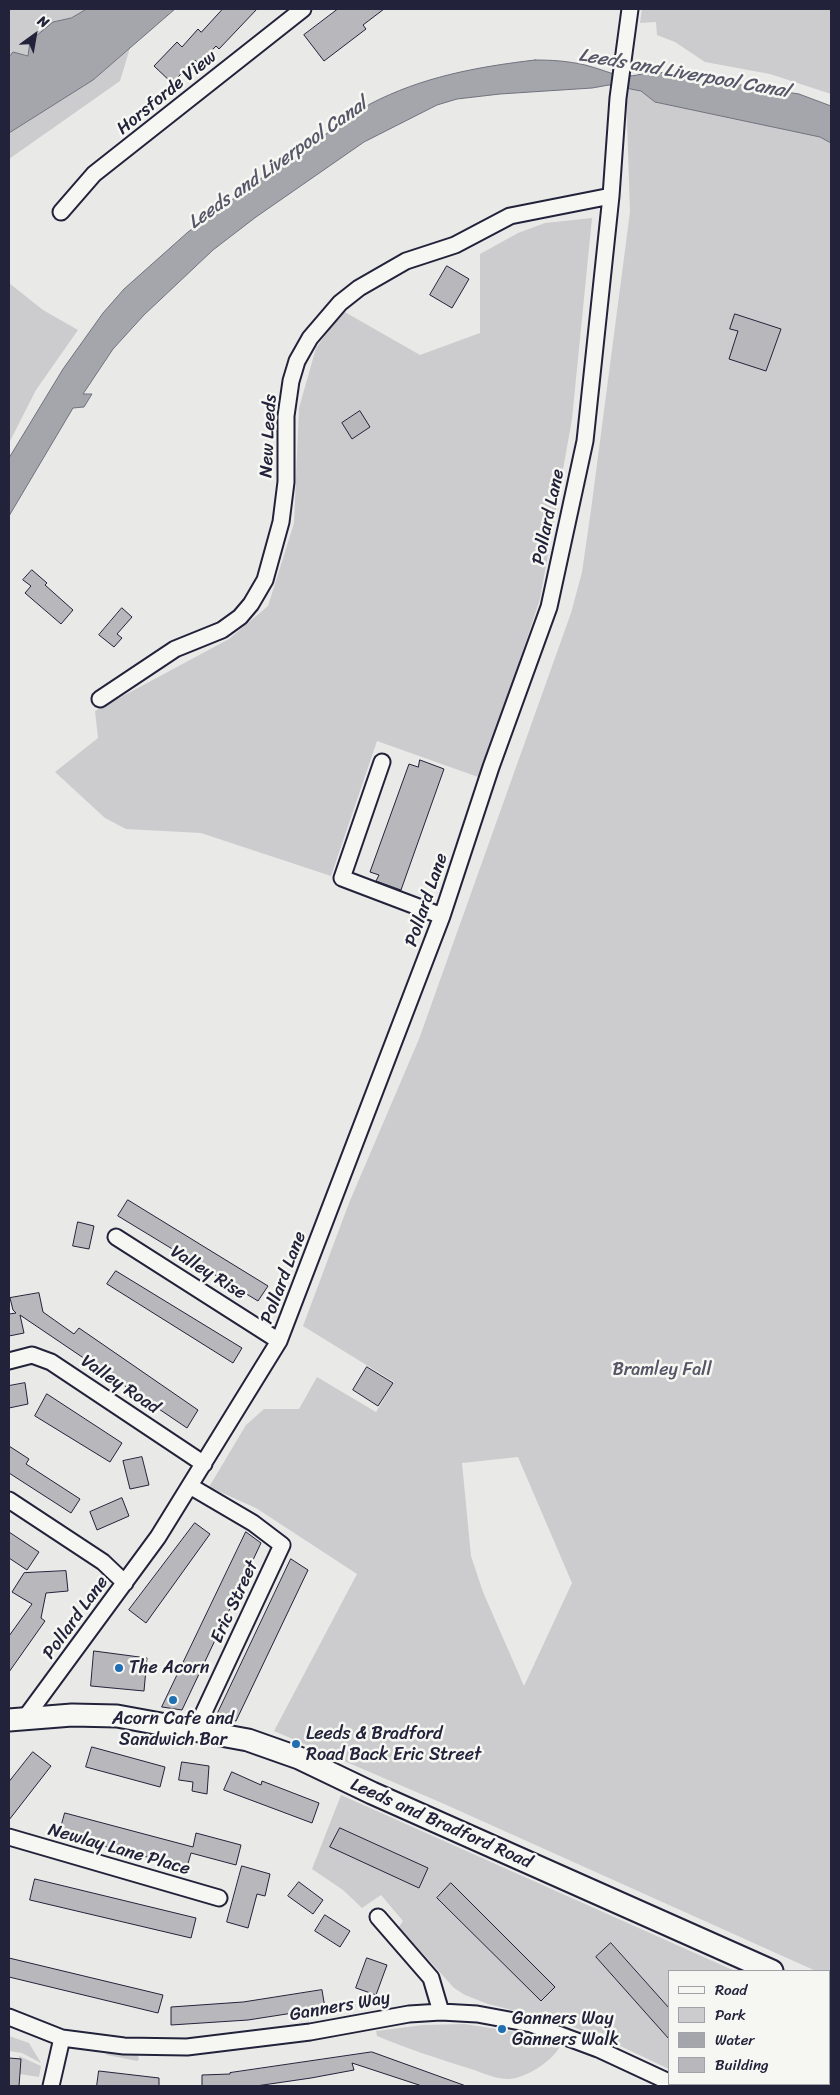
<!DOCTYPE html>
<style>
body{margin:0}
#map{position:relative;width:840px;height:2095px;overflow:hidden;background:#e9e9e7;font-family:Sriracha,sans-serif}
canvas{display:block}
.frame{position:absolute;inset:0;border:10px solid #22223b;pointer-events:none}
.legend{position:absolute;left:668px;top:1970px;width:162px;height:115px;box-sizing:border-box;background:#f6f6f2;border:1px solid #a1a1a9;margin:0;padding:6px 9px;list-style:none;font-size:15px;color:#22223b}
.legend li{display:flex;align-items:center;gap:10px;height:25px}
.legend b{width:25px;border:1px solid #a1a1a9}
.north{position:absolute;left:10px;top:10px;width:50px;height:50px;-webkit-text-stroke:4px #f6f6f2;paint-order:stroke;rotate:32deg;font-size:14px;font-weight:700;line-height:20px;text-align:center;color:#22223b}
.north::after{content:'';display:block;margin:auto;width:18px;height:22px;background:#22223b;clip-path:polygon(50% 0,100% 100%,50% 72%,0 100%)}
</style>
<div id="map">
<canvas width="840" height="2095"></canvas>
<div class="frame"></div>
<ul class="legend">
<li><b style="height:6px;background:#f6f6f2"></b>Road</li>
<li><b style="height:14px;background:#ccccce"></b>Park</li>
<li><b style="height:14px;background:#a5a5ac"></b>Water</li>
<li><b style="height:14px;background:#b8b8bc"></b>Building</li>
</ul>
<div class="north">N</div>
</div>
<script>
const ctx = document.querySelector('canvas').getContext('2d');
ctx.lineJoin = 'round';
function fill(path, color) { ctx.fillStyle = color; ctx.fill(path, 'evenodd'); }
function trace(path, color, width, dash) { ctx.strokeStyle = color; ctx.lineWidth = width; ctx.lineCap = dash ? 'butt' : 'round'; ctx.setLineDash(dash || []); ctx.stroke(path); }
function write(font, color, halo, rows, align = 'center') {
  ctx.font = font + ' Sriracha,sans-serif'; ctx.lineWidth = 5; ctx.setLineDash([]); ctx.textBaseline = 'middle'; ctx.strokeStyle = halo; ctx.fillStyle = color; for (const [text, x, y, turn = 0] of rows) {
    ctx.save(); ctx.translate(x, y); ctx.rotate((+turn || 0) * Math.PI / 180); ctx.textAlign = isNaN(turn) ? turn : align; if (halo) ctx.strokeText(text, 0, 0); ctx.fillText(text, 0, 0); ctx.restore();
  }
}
fill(new Path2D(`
 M 9,9 L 87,9 L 71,18 L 53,22 L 30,41 L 28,56 L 13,52 L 9,56 Z
 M 642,9 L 831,9 L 831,94 L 770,74 L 705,62 L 675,42 L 657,35 L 656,22 L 640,23 Z
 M 130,48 L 120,81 L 9,159 L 9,133 L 93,80 Z
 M 626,89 L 641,91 L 655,102 L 820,137 L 831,143 L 831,1978 L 829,1977 L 829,1971 L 816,1971 L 442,1803 L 274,1731 L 357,1574 L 256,1508 L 209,1487 L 246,1425 L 264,1409 L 299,1409 L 317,1377 L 376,1412 L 394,1382 L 303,1326 L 349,1203 L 419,1039 L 571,613 L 582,572 L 591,510 L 630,212 ZM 518,1457 L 572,1583 L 524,1686 L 483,1592 L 471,1556 L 462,1463 Z
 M 592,218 L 572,419 L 540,599 L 481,778 L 377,741 L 331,876 L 201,833 L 126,829 L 105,818 L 55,772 L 98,738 L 95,711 L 229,639 L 268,606 L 294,523 L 299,408 L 316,348 L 343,311 L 420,355 L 480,333 L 480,254 L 518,233 L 545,223 Z
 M 9,283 L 43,310 L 78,330 L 36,390 L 9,443 Z
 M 341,1795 L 735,1971 L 669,1971 L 669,2008 L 612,1943 L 596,1957 L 669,2039 L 669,2069 L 616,2044 L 607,2034 L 596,2032 L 590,2034 L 564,2023 L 488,2004 L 465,1995 L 454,1988 L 399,1927 L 403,1921 L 381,1895 L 362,1908 L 343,1890 L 312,1869 ZM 340,1828 L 428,1868 L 419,1888 L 331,1847 ZM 451,1884 L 555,1987 L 542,2001 L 437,1898 Z
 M 829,2013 L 831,2014 L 831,2086 L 811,2086 L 810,2084 L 829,2084 Z
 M 464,2024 L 530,2034 L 561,2044 C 555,2060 525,2079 508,2079 C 496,2079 483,2073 471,2069 C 439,2059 408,2049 377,2036 L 376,2031 L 423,2025 Z
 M 9,2036 L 29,2043 L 41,2063 L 22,2053 L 9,2051 Z
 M 104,2051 L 138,2055 L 139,2059 L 137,2061 L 107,2055 Z
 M 19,2056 L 41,2066 L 39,2077 L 20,2074 Z
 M 702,2084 L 784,2084 L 785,2086 L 708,2086 Z`), '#ccccce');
const water = new Path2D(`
 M 87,9 L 175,9 L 93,80 L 9,133 L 9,57 L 13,52 L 28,56 L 30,41 L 53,22 L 71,18 Z
 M 535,60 C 552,60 568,61 585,65 C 613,72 622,82 651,71 L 799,94 L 831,106 L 831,143 L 820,137 L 655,102 L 641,91 L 609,85 L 592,88 L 500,94 L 457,99 L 437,105 L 364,142 L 256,217 L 213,250 L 144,315 L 113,349 L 83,394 L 92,394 L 84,407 L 73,408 L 9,516 L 9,458 L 63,369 L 103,313 L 124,289 L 188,232 L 263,177 L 370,104 C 422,77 476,67 535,60 Z`);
fill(water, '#a5a5ac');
trace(water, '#71717f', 1);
const building = new Path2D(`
 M 223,9 L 257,9 L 219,49 L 216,46 L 199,64 L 195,60 L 172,83 L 154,66 L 177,42 L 182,47 L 198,29 L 201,32 Z
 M 338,9 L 384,9 L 363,25 L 366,29 L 324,61 L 304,35 Z
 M 447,266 L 469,279 L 452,308 L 430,295 Z
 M 735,314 L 781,329 L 766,371 L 729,359 L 738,331 L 730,329 Z
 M 360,411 L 370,427 L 352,439 L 342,423 Z
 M 32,570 L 47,583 L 45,585 L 73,610 L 61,624 L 25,593 L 31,586 L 23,580 Z
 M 122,608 L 132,617 L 117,634 L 122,638 L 114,647 L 99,635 Z
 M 420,760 L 444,769 L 401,890 L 376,881 L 379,875 L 370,872 L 409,764 L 418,767 Z
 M 128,1200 L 268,1286 L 258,1301 L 118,1216 Z
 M 78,1222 L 94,1226 L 89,1249 L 73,1246 Z
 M 116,1271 L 242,1348 L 233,1363 L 107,1284 Z
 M 39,1293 L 43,1312 L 74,1334 L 79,1328 L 198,1410 L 187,1428 L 20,1315 L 24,1333 L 9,1336 L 9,1314 L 16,1313 L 13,1310 L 10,1298 Z
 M 367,1367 L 393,1383 L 378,1406 L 353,1390 Z
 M 25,1383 L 28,1404 L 9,1408 L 9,1386 Z
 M 47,1394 L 122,1443 L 110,1462 L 35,1416 Z
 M 9,1446 L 29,1459 L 26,1464 L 80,1499 L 71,1513 L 9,1473 Z
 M 142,1457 L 149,1485 L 130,1489 L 123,1461 Z
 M 122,1498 L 129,1516 L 97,1530 L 90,1512 Z
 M 195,1523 L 210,1534 L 146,1623 L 129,1610 Z
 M 9,1532 L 39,1552 L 27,1570 L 9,1558 Z
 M 246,1532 L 261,1543 L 182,1710 L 162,1707 Z
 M 291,1559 L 308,1570 L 236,1721 L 216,1717 Z
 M 66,1571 L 68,1591 L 46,1593 L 41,1618 L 45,1621 L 9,1672 L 9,1636 L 32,1604 L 12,1592 L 24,1573 Z
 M 94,1651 L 147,1658 L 144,1691 L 91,1686 Z
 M 92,1747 L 165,1767 L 160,1787 L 86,1767 Z
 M 33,1752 L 51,1766 L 9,1820 L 9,1782 Z
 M 182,1762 L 209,1766 L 207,1794 L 192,1791 L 193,1782 L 179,1780 Z
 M 232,1772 L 261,1785 L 262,1781 L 319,1803 L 312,1823 L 224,1790 Z
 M 65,1813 L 193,1847 L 196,1833 L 241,1845 L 236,1865 L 191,1853 L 187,1867 L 59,1835 Z
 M 340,1828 L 428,1868 L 419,1888 L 330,1847 Z
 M 242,1866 L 270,1874 L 265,1896 L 257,1894 L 248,1928 L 227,1922 Z
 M 35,1879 L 196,1918 L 191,1938 L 30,1900 Z
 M 299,1882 L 323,1900 L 313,1914 L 288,1896 Z
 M 451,1883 L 555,1987 L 541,2001 L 437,1898 Z
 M 325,1915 L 350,1931 L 340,1947 L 315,1931 Z
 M 611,1943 L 669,2008 L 669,2039 L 596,1957 Z
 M 9,1958 L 163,1995 L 158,2013 L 9,1977 Z
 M 367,1958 L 387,1965 L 376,1995 L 356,1988 Z
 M 322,1990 L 325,2008 L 248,2020 L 171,2025 L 171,2007 L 243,2002 Z
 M 372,2052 L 466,2086 L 422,2086 L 352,2063 L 354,2070 L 311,2078 L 256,2086 L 202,2086 L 202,2075 L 230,2074 L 230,2073 Z
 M 9,2058 L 21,2059 L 19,2086 L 9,2086 Z
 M 99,2071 L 159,2078 L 159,2086 L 97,2086 Z`);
fill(building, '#b8b8bc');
trace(building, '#22223b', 1);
const minor = new Path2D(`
 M 61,212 L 94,174 L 303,9
 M 100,699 L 175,649 L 222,630 L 240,617 L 251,604 L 265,580 L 281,522 L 286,482 L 286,416 L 291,381 L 297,361 L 310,338 L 340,303 L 359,288 L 406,261 L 455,245 L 510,216 L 611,196
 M 382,762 L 342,878 L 442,916
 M 116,1237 L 279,1341
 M 9,1361 L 32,1355 L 51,1362 L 204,1464
 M 190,1486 L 253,1523 L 282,1545 L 196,1729
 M 9,1500 L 103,1562 L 125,1583
 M 25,1718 L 158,1537 L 279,1341 L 442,916 L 491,767 L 549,607 L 585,441 L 611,196 L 618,98 L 630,9
 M 9,1837 L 219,1898
 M 378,1917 L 431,1978 L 441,2012
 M 9,2017 L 62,2038 L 124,2046 L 187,2047 L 310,2032 L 409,2014 L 441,2012 L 477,2014 L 531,2024 L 598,2049 L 669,2082
 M 51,2086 L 62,2038`);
const secondary = new Path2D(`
 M 9,1720 L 72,1715 L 117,1716 L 248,1740 L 299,1758 L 372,1793 L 772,1971
 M 829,1996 L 831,1997`);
trace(minor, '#22223b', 19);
trace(secondary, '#22223b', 25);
trace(minor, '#f6f6f2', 15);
trace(secondary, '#f6f6f2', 21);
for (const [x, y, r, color] of [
 [119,1668,5,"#1f6fb2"],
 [173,1700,5,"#1f6fb2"],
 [296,1744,5,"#1f6fb2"],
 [502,2029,5,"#1f6fb2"]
]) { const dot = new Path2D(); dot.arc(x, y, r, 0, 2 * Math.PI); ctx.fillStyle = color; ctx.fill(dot); trace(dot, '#f6f6f2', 2); }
write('18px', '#22223b', '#f6f6f2', [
 ["Horsforde View",167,93,-39],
 ["New Leeds",269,436,-87],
 ["Pollard Lane",549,517,-78],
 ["Pollard Lane",427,900,-71],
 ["Valley Rise",208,1273,32],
 ["Pollard Lane",284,1278,-69],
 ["Valley Road",120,1385,34],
 ["Eric Street",235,1602,-65],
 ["Pollard Lane",76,1618,-54],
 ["Leeds and Bradford Road",441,1824,24],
 ["Newlay Lane Place",119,1850,16],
 ["Ganners Way",340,2007,-10]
]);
write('18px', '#555567', '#f6f6f2', [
 ["Bramley Fall",662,1370]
]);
write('18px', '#22223b', '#f6f6f2', [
 ["The Acorn",129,1668],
 ["Acorn Cafe and",173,1719,"center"],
 ["Sandwich Bar",173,1740,"center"],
 ["Leeds & Bradford",306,1734],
 ["Road Back Eric Street",306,1755],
 ["Ganners Way",512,2019],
 ["Ganners Walk",512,2040]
], 'left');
write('italic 19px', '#565668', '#f6f6f2', [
 ["Leeds and Liverpool Canal",684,74,10],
 ["Leeds and Liverpool Canal",278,164,-35]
]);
</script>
